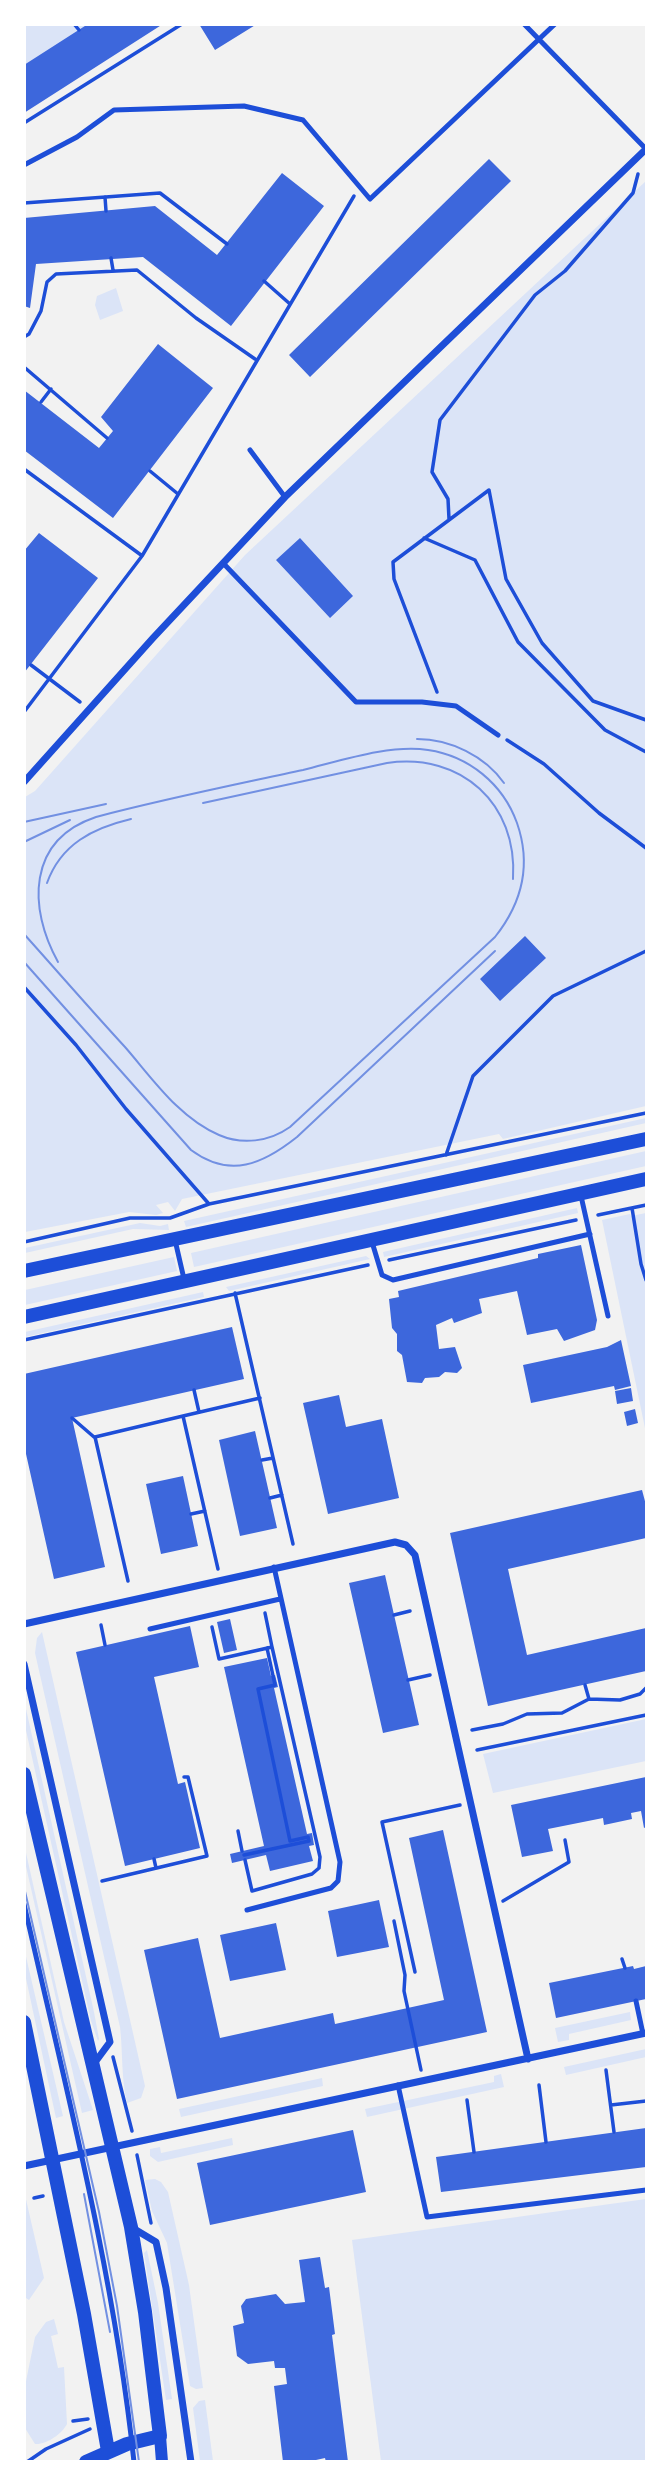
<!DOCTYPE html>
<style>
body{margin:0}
#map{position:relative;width:671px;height:2486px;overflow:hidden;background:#f2f2f2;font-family:"Roboto Condensed",sans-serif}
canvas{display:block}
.frame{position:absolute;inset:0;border:26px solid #fff;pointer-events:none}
</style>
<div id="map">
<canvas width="671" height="2486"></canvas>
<div class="frame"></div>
</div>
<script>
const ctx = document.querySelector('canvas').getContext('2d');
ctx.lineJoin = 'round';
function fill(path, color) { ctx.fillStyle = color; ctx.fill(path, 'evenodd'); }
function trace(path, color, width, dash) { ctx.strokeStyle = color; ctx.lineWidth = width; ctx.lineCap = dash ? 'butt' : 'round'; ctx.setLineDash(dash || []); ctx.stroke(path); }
fill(new Path2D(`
 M 25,25 L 88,25 L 25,65 Z
 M 646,181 L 646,1106 L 503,1139 L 499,1134 L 182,1199 L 175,1211 L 168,1202 L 156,1205 L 163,1213 L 156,1215 L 129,1212 L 25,1232 L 25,797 L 35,791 L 245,555 Z
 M 116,288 L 123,311 L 100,320 L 95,305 L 97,296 Z
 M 646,1118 L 646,1123 L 186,1227 L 184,1221 Z
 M 646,1151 L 646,1166 L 194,1267 L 191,1253 Z
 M 577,1208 L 578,1213 L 384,1257 L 383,1252 Z
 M 646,1213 L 646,1433 L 602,1220 L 630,1214 L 631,1216 Z
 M 140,1223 L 160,1226 L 168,1224 L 169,1230 L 133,1229 L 25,1253 L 25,1248 Z
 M 366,1256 L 370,1259 L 229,1291 L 226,1287 Z
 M 174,1257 L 177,1271 L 25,1305 L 25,1290 Z
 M 203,1292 L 204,1297 L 25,1337 L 25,1332 Z
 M 42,1632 L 145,2086 L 141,2098 L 127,2103 C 121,2077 123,2053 120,2027 L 35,1653 L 37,1638 Z
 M 24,1700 L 94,2012 L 99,2039 L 98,2041 L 91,2021 L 25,1726 Z
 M 646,1719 L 646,1761 L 493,1793 L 483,1754 Z
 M 24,1844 L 64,2022 L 93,2110 L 82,2113 L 25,1862 Z
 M 24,1948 L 63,2116 L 56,2118 L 25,1974 Z
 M 630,2012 L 631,2020 L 569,2034 L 569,2040 L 558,2042 L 555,2028 Z
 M 646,2049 L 646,2057 L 566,2075 L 564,2067 Z
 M 501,2074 L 504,2087 L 367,2117 L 365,2109 L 494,2082 L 494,2076 Z
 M 322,2078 L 323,2086 L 181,2117 L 179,2109 Z
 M 232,2138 L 233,2145 L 158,2162 L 150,2156 L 150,2149 L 160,2147 L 161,2153 Z
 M 155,2179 L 161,2182 L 168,2192 L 189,2285 L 203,2388 L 196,2389 L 190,2386 L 167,2243 L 152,2211 L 145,2180 Z
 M 25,2195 L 44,2278 L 29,2300 L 26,2298 L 24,2292 Z
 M 646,2199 L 646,2461 L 381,2461 L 352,2240 Z
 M 147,2250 L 158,2303 L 172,2399 L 166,2400 L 144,2253 Z
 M 54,2319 L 58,2334 L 51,2336 L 58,2368 L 64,2367 L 67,2424 C 62,2434 46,2445 35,2444 L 25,2428 L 25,2386 L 35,2337 L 46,2322 Z
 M 205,2400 L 213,2461 L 200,2461 L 193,2408 L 199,2401 Z`), '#dbe4f7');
fill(new Path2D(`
 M 88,24 L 163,24 L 24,113 L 24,65 Z
 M 199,24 L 257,24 L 215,50 Z
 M 489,159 L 511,181 L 310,377 L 289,355 Z
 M 282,173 L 324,206 L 231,326 L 143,257 L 36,264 L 30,308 L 24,306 L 24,218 L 155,206 L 217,255 Z
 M 158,344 L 213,388 L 113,518 L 24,450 L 24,390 L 99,448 L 113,431 L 101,417 Z
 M 39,533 L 98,578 L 24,673 L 24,551 Z
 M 300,538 L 353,596 L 330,618 L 276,560 Z
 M 525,936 L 546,958 L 500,1001 L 480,979 Z
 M 581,1245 L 597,1320 L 595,1330 L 564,1341 L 557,1329 L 527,1335 L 517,1291 L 479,1299 L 482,1313 L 454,1323 L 452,1318 L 436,1325 L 439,1349 L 455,1347 L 462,1368 L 457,1373 L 445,1372 L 439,1377 L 425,1378 L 422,1383 L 407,1382 L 402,1355 L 397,1351 L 397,1334 L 392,1328 L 389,1299 L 399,1297 L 398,1291 L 538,1258 L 538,1254 Z
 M 232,1327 L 244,1379 L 72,1418 L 105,1567 L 54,1579 L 24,1445 L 24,1374 Z
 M 621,1340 L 631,1386 L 615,1390 L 614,1386 L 531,1403 L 523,1365 L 607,1347 Z
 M 631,1388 L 633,1401 L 617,1404 L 615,1391 Z
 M 339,1395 L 346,1427 L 382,1419 L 399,1498 L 328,1514 L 303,1403 Z
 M 635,1409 L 638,1423 L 627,1426 L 624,1412 Z
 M 255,1431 L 277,1528 L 240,1536 L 219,1440 Z
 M 183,1476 L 198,1546 L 161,1554 L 146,1484 Z
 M 642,1490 L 646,1505 L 646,1538 L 508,1569 L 527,1655 L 646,1628 L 646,1671 L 488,1706 L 450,1533 Z
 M 385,1575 L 419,1725 L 383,1733 L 349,1583 Z
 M 230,1619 L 237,1650 L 224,1653 L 217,1622 Z
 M 190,1626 L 199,1667 L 154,1677 L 178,1784 L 185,1782 L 200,1848 L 125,1866 L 76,1652 Z
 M 267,1658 L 271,1676 L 275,1675 L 278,1687 L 274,1688 L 307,1834 L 312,1833 L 314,1845 L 309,1846 L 313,1861 L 270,1871 L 266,1855 L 232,1863 L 230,1854 L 264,1846 L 224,1667 Z
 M 646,1777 L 646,1827 L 644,1828 L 641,1811 L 631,1813 L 632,1819 L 604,1825 L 603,1818 L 548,1829 L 553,1851 L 522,1857 L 511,1805 Z
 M 443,1830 L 487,2032 L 177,2099 L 144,1950 L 198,1938 L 220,2038 L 333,2013 L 335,2024 L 444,2000 L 409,1838 Z
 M 379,1900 L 389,1947 L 337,1957 L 328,1911 Z
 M 276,1923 L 286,1970 L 230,1981 L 220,1935 Z
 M 633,1966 L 634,1969 L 646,1966 L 646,1999 L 556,2018 L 549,1983 Z
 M 646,2128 L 646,2167 L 441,2192 L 436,2157 Z
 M 353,2130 L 366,2192 L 210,2225 L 197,2163 Z
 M 320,2257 L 325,2288 L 329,2287 L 335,2334 L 332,2335 L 348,2462 L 326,2462 L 325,2458 L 307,2462 L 283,2462 L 274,2386 L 287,2384 L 285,2368 L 275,2368 L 274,2361 L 248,2364 L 237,2356 L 233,2326 L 244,2323 L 241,2306 L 246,2299 L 276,2294 L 285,2304 L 305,2302 L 299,2260 Z`), '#3d67dc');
trace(new Path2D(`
 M 74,24 L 79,30
 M 24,123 L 182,24
 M 105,197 L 106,211
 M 24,203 L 160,193 L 227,244
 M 111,258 L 113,270
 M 264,281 L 290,304
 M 24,337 L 29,334 L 41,311 L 47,282 L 56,274 L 137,270 L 196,318 L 255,359
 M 24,367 L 107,438
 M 41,402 L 51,389
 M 24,469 L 141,555
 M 150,471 L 178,494
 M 449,519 L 448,499 L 432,472 L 440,420 L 535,295 L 565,271 L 633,193 L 638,174
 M 424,538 L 475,560 L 518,642 L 605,730 L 646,752
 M 31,665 L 80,702
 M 437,692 L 394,579 L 393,562 L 489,490 L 506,579 L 542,643 L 593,701 L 646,720
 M 24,712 L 142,556 L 354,196
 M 507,740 L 544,764 L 599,813 L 646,848
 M 24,987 L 76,1045 L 126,1109 L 209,1204
 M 446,1155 L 473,1076 L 553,996 L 646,951
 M 632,1208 L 641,1264 L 646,1280
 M 598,1215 L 646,1205
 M 24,1242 L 130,1218 L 170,1218 L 209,1204 L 646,1113
 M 389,1260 L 576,1220
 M 235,1293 L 293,1544
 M 24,1340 L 368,1265
 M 194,1390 L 199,1412
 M 72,1418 L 94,1437
 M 262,1460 L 273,1458
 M 270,1498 L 282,1495
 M 191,1514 L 205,1511
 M 218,1569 L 183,1416 L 260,1398
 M 128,1581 L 95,1437 L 183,1416
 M 394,1615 L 410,1611
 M 101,1625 L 105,1645
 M 212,1627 L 219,1659 L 272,1647 L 265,1613
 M 408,1680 L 430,1675
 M 585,1685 L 589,1699
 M 472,1730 L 503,1724 L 527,1714 L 562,1713 L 589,1699 L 620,1700 L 640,1694 L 646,1688
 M 477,1750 L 646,1715
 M 238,1831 L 242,1851
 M 244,1855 L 309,1841 L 308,1837 L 290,1841 L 258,1689 L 275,1685 L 267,1648
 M 154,1859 L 156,1868
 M 245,1860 L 252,1891 L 312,1874 L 319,1868 L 320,1857 L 272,1647
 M 102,1881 L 207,1856 L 188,1777 L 184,1777
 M 503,1901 L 569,1862 L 565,1840
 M 394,1921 L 405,1975 L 404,1991 L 421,2070
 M 622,1959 L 625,1968
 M 415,1972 L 382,1822 L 460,1805
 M 113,2057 L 132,2131
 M 606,2070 L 614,2132
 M 539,2085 L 546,2142
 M 467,2100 L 474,2152
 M 611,2105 L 646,2101
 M 137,2155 L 151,2223
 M 34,2198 L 43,2196
 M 73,2421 L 88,2419
 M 27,2462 L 46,2449 L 90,2429`), '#1d4ed8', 3.5);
trace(new Path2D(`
 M 524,24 L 646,149
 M 24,165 L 77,137 L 114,110 L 244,106 L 303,120 L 370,199 L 555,24
 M 250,450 L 285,497
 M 223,563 L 356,702 L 422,702 L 456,706 L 498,735
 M 581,1196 L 608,1316
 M 175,1240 L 184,1279
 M 372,1242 L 382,1275 L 393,1280 L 590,1234
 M 150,1629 L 280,1599
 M 24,1904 C 66,2089 114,2273 134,2462
 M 247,1910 L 331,1888 L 338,1881 L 340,1862 L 274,1567
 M 636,2001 L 643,2034
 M 398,2085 L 427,2217 L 646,2190`), '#1d4ed8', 5);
trace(new Path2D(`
 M 24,782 L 153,638 L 285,497 L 645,150
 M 24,1624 L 395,1542 L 406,1545 L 415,1555 L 528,2059
 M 24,1664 L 110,2042 L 93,2065
 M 24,2166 L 646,2033
 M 131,2227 L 156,2242 L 166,2288 L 191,2462`), '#1d4ed8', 7);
trace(new Path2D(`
 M 160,2436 L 162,2462`), '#1d4ed8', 12);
trace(new Path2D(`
 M 24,1271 L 646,1139
 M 24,1317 L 646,1179
 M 24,1774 L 131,2227 L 145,2312 L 158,2420 L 160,2436 L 127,2444 L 86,2462
 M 24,2022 L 84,2314 L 108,2451`), '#1d4ed8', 14);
trace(new Path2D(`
 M 417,739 C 450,739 485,756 504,783
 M 203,803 L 387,763 C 461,752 518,804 513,879
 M 24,822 L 106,804
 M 24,842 L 70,820
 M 47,883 C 61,844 93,828 131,819
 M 24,934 C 58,972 91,1010 125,1047 C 152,1078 179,1118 219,1135 C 242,1145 269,1142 290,1127 L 495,937 C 522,903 532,866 517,823 C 503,784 469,756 428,750 C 390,744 340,761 303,770 C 234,785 164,799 96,817 C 27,840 28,908 58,962
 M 24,962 L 191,1150 C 230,1179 263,1164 297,1137 L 495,951
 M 24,1887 L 99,2212 L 117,2306 L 139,2462
 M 84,2194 L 110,2332`), '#7290e2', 2);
</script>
